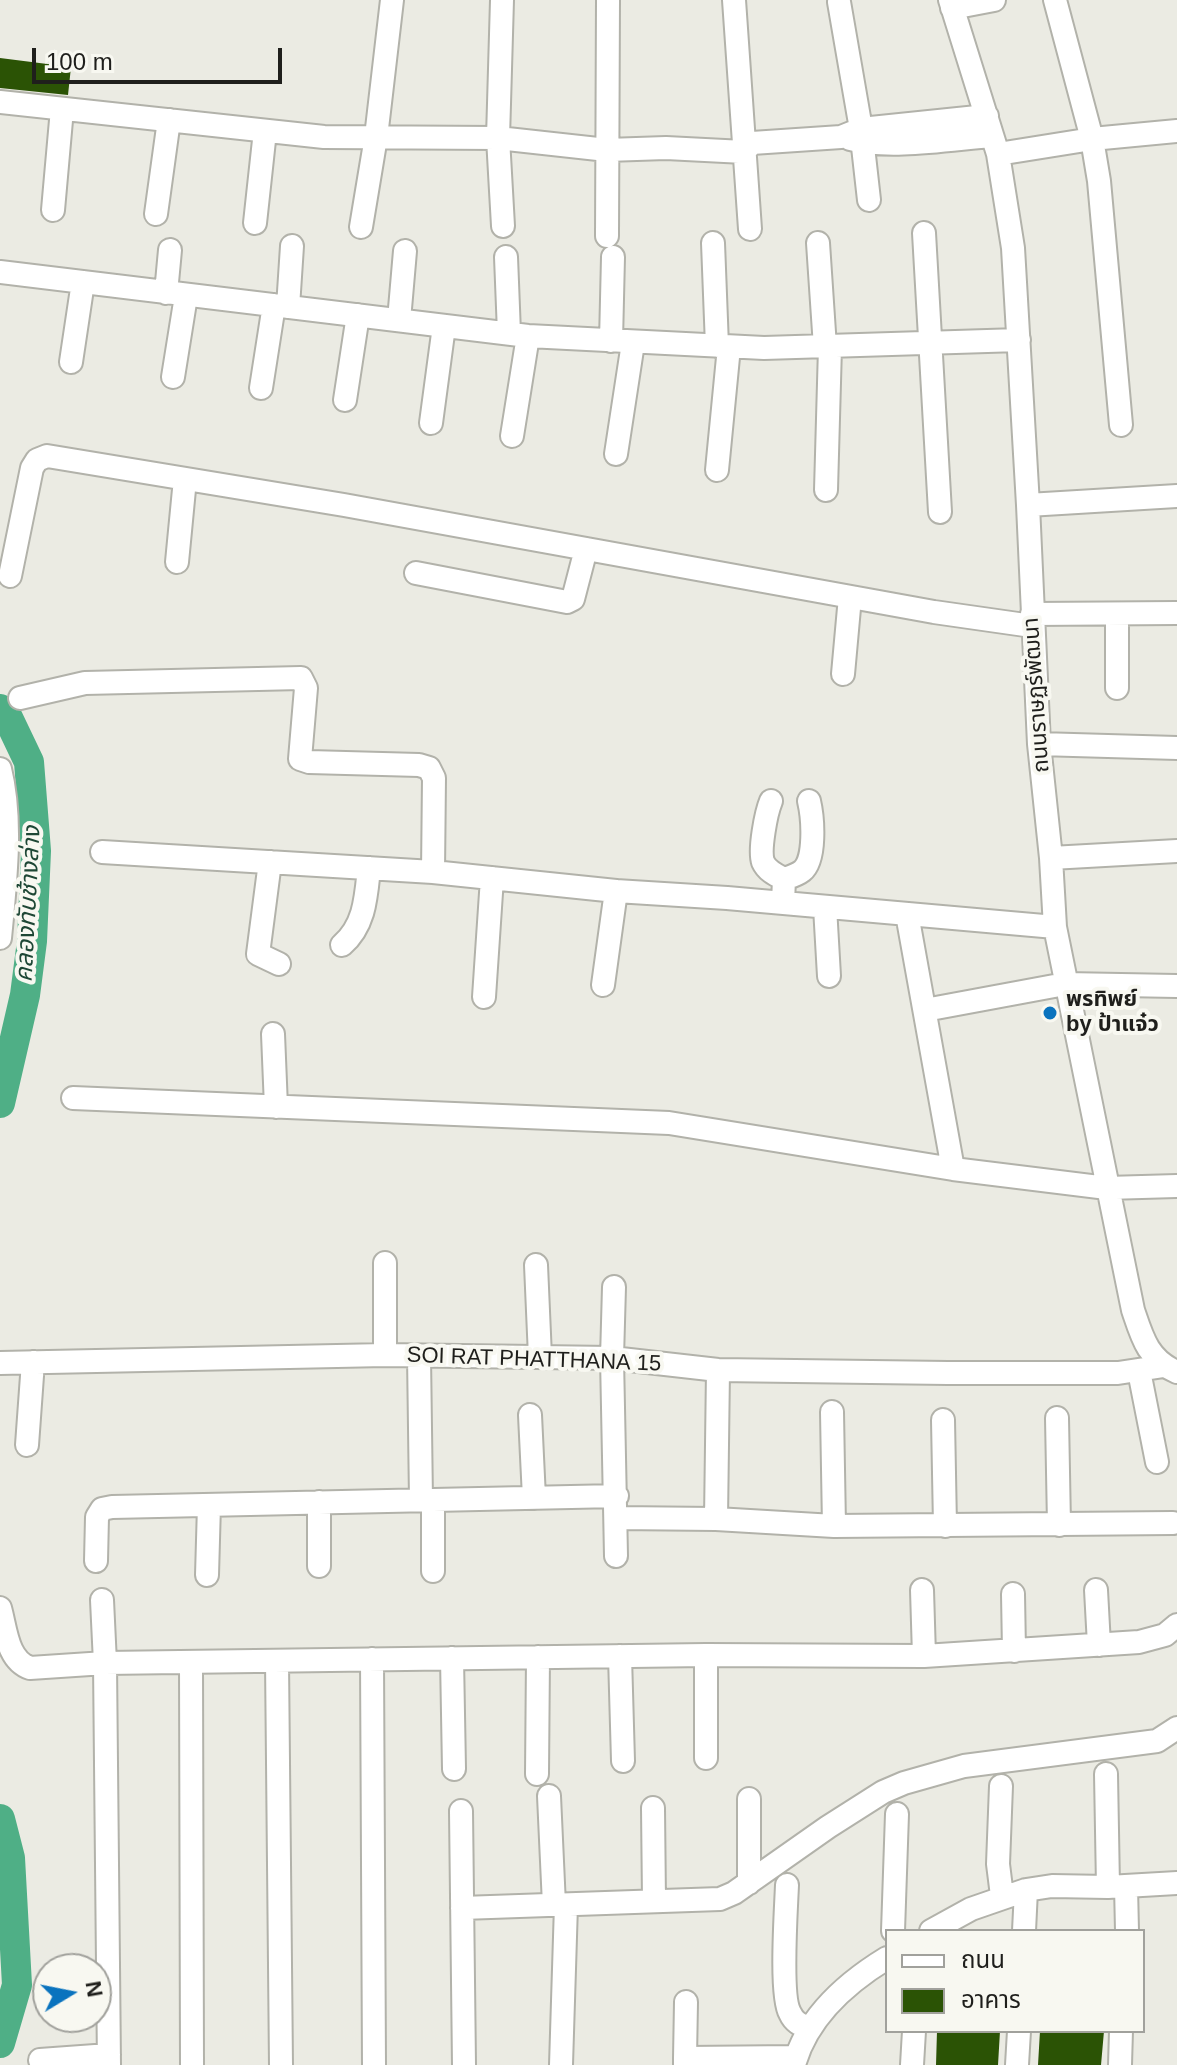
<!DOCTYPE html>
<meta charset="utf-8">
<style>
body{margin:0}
#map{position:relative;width:1177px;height:2065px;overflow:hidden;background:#ebebe3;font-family:Helvetica,"Noto Sans Thai",sans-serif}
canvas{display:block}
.legend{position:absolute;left:885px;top:1929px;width:260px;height:104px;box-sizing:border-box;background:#f8f8f1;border:2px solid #a1a19c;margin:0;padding:10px 14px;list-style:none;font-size:24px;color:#1f1f1c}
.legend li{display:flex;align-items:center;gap:16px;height:40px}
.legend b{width:40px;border:2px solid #a1a19c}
.north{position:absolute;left:32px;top:1953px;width:80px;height:80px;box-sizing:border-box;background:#f8f8f1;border:2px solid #a1a19c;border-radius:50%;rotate:80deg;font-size:22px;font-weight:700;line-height:32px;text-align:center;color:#1f1f1c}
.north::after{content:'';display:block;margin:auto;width:28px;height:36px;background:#0a73be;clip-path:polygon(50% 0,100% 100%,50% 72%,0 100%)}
.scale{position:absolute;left:32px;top:48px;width:250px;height:36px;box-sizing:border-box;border:4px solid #1f1f1c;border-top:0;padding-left:10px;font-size:24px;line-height:28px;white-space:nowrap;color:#1f1f1c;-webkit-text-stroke:6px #f8f8f1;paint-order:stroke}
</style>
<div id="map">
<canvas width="1177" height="2065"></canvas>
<ul class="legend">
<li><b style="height:10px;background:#fff"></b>ถนน</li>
<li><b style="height:22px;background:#2b5305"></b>อาคาร</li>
</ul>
<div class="north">N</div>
<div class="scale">100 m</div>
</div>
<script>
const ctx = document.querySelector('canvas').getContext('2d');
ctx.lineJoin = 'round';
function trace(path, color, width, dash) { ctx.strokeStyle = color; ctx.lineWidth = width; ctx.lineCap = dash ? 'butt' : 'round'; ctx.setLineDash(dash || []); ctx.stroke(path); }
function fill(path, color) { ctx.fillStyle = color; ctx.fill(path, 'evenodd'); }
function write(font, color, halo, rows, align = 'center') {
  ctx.font = font + ' Helvetica,"Noto Sans Thai",sans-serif'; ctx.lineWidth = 8; ctx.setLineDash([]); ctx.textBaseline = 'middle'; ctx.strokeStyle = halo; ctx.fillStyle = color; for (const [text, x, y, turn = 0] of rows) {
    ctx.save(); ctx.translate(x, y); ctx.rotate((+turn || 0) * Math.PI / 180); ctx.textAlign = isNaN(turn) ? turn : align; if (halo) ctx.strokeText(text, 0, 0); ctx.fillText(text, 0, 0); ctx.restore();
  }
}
trace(new Path2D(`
 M 0,709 L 8,718 L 29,762 L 36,851 L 32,941 L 25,995 L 0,1103
 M 0,1819 L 10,1858 L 17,1985 L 0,2043`), '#4faf86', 30);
fill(new Path2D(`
 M 0,58 L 71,67 L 68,95 L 0,88 Z
 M 937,2031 L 1000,2031 L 998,2065 L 936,2065 Z
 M 1040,2031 L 1104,2031 L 1101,2065 L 1038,2065 Z`), '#2b5305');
const minor = new Path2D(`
 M 502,0 L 498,138 L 503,226
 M 734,0 L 750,229
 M 950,0 L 998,154 L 1013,248 L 1028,505 L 1039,744 L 1051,858 L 1055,927 L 1133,1310 C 1142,1337 1148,1360 1177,1372
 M 1055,0 L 1092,139 L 1099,181 L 1121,425
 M 839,2 L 861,129 L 869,200
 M 952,8 L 994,0
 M 0,102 L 324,137 L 498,138 L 607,150 L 666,148 L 744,152 L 752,143 L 841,137 L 861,129 L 987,116
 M 850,139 C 889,150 952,139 992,136
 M 998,154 L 1092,139 L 1177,131
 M 53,210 L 62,109
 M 156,214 L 169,120
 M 255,223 L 265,131
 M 361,227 L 376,137 L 392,0
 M 924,233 L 940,512
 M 607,236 L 608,0
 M 713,243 L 717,346
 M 818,243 L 825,347
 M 506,257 L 509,333
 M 0,272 L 528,336 L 764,348 L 1019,340
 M 166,293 L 170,250
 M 288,307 L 292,246
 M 399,320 L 405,251
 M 611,341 L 613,257
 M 71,362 L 83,282
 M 173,377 L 186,296
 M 261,388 L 274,305
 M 345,400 L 358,315
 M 431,423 L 444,326
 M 512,436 L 528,336
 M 616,454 L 633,343
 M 717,470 L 729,347
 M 826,490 L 830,347
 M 1028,505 L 1177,496
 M 177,562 L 185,479
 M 416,573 L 567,602 L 573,599 L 586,549
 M 10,576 L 32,468 L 37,460 L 47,456 L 344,505 L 934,612 L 1032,626
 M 1032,614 L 1177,613
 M 1117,614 L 1117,688
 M 843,674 L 850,597
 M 20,698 L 85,683 L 301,678 L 306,688 L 300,759 L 309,762 L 419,765 L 429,768 L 434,778 L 433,872
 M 1039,744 L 1177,748
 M 0,769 C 13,820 5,886 0,938
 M 771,801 C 766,813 759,850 763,862 C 767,871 776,875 784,879 L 783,903
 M 102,852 L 433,872 L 616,891 L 727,898 L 1055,927
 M 1051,858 L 1177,851
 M 270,862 L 258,954 L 279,964
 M 784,879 C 790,877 797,875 802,871 C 816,860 813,818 809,801
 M 825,907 L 829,976
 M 907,914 L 953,1169
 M 342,945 C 365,925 366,897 369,868
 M 603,985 L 616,891
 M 484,997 L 492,878
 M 925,1010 L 1065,984 L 1177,986
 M 273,1034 L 276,1107
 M 73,1098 L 669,1123 L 953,1169 L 1107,1188 L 1177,1186
 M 536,1265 L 540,1357
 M 614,1287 L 612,1358 L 616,1556
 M 385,1355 L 385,1263
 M 419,1356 L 421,1500
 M 0,1363 L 385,1355 L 612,1358 L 718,1370 L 948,1373 L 1118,1373 L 1164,1366
 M 1139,1371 L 1157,1462
 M 832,1412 L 834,1526
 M 530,1415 L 534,1498
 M 1057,1418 L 1059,1525
 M 943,1420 L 945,1526
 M 27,1445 L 33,1362
 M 433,1500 L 433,1571
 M 617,1518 L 716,1519 L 834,1526 L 1173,1523
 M 716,1519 L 718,1370
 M 96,1561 L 97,1517 L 102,1509 L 112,1507 L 617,1496
 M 319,1566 L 319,1502
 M 207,1575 L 209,1505
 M 922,1590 L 924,1656
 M 1096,1590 L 1099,1645
 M 1013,1594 L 1014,1651
 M 102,1600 L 105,1663 L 109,2065
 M 0,1608 C 6,1629 7,1660 30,1668 L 105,1663 L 706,1655 L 924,1656 L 1139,1642 L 1165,1635 L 1177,1625
 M 706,1655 L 706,1758
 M 620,1656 L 623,1761
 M 452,1658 L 454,1769
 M 372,1659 L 374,2065
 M 277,1661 L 281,2065
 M 191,1662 L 192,2065
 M 537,1774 L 538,1657
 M 1106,1774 L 1108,1887
 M 1001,1786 L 998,1864 L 1002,1896
 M 549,1796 L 554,1905
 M 749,1799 L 749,1883
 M 653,1808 L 654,1901
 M 461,1811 L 464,2065
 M 787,1885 C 786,1910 780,1996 790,2013 C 794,2022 800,2025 809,2028
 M 1126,1886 L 1127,1931
 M 462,1908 L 720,1899 L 734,1893 L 828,1827 L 883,1792 L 904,1783 L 964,1766 L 1157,1741 L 1177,1728
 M 893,1931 L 897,1814
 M 931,1931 L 971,1909 L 1026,1890 L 1052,1886 L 1108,1887 L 1177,1883
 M 1024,1931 L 1026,1890
 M 685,2058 L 686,2002
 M 40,2060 L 109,2055
 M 561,2065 L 566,1905
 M 685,2065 L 685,2058 L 796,2057
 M 794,2065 C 807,2017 846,1983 887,1958
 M 912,2065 L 914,2031
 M 1017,2065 L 1019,2031
 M 1120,2065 L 1121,2031`);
trace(minor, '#b2b2aa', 26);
trace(minor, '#fff', 22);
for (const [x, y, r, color] of [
 [1050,1013,8,"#0a73be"]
]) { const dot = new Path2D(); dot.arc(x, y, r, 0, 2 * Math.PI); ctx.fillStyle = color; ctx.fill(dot); trace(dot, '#f8f8f1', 3); }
write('22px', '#1f1f1c', '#f8f8f1', [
 ["ถนนราษฏร์พัฒนา",1037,695,-94],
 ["SOI RAT PHATTHANA 15",534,1360,2]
]);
write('bold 22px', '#1f1f1c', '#f8f8f1', [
 ["พรทิพย์",1066,1000],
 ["by ป้าแจ๋ว",1066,1025]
], 'left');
write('italic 24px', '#1e4735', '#f8f8f1', [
 ["คลองทับช้างล่าง",29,904,-87]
]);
</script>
